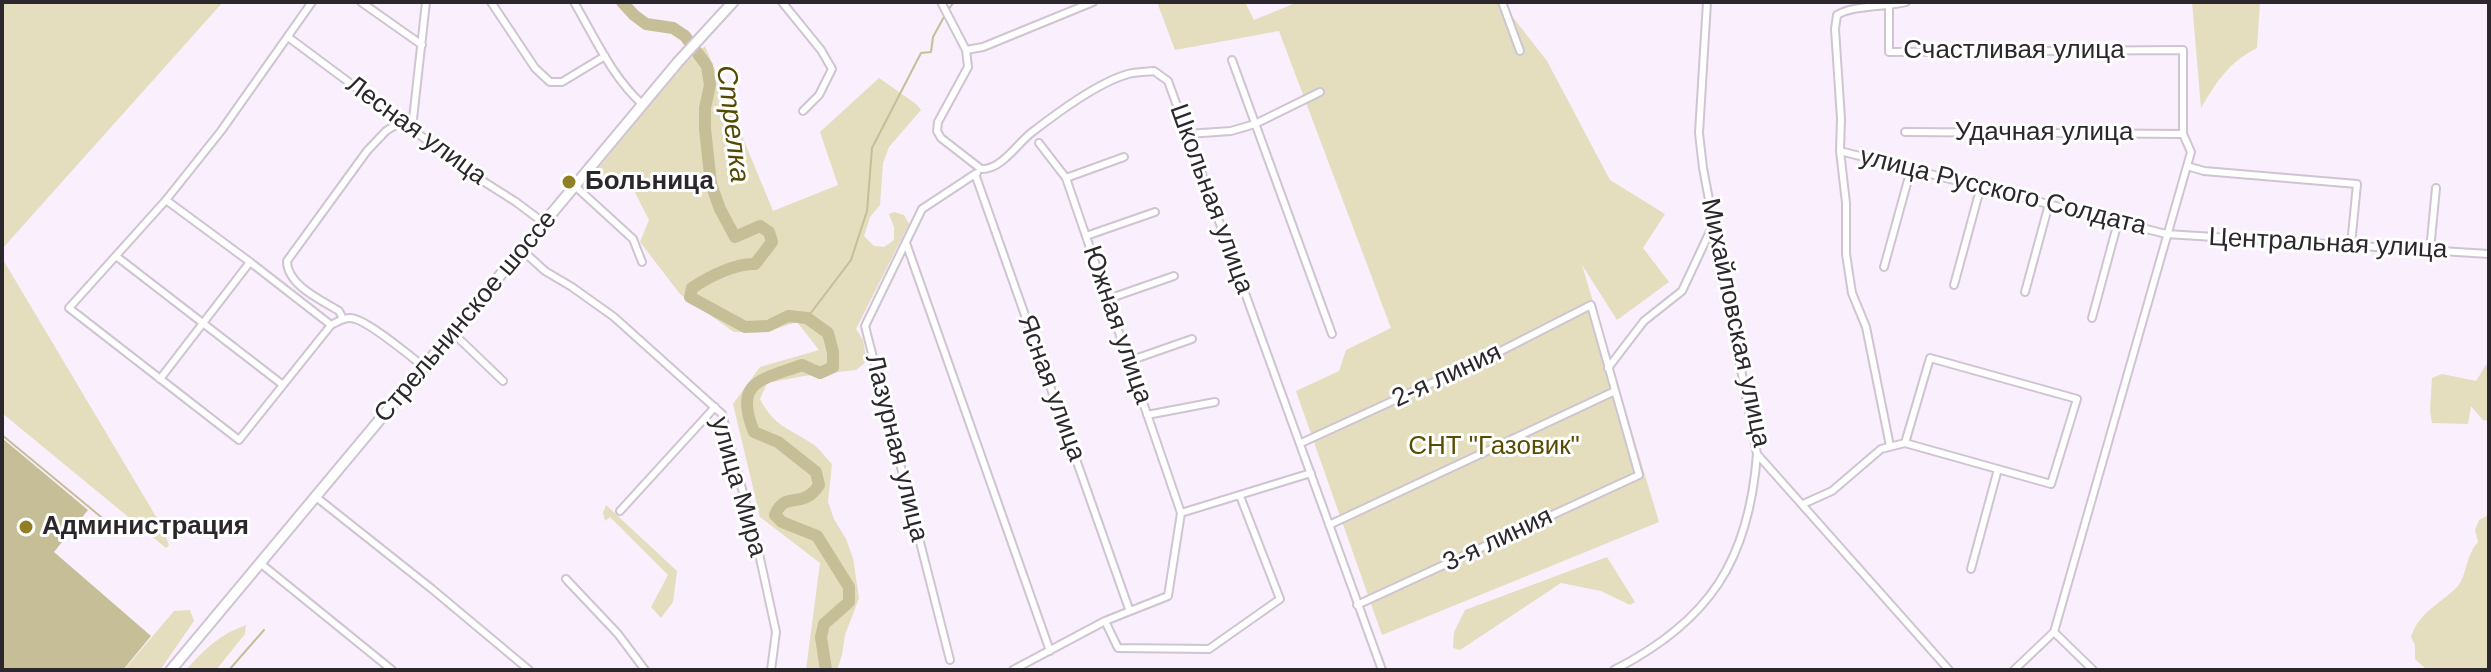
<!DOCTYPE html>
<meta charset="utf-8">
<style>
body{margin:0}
#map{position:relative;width:2491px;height:672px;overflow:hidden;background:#faeffd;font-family:Helvetica,sans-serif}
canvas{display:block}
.frame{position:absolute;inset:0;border:4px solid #2b272c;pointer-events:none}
</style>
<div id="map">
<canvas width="2491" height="672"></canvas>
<div class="frame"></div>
</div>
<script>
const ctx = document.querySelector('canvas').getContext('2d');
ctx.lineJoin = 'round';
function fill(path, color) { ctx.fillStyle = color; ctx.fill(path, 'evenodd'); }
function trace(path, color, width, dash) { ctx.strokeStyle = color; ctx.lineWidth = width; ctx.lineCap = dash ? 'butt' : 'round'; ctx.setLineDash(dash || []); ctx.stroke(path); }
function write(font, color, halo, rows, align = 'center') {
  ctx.font = font + ' Helvetica,sans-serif'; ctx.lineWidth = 6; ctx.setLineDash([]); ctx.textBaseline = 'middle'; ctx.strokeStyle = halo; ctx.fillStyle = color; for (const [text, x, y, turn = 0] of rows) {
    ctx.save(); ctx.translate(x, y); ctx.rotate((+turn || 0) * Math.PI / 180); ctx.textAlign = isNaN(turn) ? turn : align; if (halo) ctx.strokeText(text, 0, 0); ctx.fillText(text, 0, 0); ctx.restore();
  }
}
fill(new Path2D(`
 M 2,2 L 223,2 L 2,249 Z
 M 1157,2 L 1245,2 L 1254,20 L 1298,2 L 1504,2 L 1508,11 L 1547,61 L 1610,180 L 1665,214 L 1643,248 L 1669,282 L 1617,320 L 1582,265 L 1659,522 L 1382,635 L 1296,391 L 1339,371 L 1346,350 L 1391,328 L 1279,31 L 1175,50 Z
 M 2192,2 L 2260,2 L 2257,48 C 2229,62 2217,81 2201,108 Z
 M 705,46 L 773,211 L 838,185 L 820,132 L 879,78 L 916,104 L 921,110 L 889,147 L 883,163 L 880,205 L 870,217 L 864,236 L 874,246 L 884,247 L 894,240 L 894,227 L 889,214 L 894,212 L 904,215 L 909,224 L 856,329 L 863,340 L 867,361 L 856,370 L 804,376 L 767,383 L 760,399 C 774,427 791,429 814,445 C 821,450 826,458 832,464 L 828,502 L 834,519 L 846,539 L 853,558 L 859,598 L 845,635 L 842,655 L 837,670 L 806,670 L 820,563 L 760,517 L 733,404 L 760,367 L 819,350 L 797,322 L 766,332 L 734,332 L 680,294 L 640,242 L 649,220 L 624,171 L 591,192 L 585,184 L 685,63 Z
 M 2,258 L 164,530 L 169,546 L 166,548 L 2,413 Z
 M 2486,365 L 2489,366 L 2489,421 L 2483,420 L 2471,406 L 2468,424 L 2432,423 L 2430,411 L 2432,378 L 2442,374 L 2476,381 Z
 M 606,505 L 677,571 L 673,602 L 661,618 L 651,607 L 668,575 L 610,517 L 605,521 L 603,513 Z
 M 2489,515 L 2489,670 L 2427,670 L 2415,659 L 2415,645 L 2411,637 C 2419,612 2439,605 2457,587 C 2467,577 2465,556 2478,542 L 2475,530 L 2479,520 Z
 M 1607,557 L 1635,602 L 1630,605 L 1601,591 L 1561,583 L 1460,650 L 1453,648 L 1454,632 L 1465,610 Z
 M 190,610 L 194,621 L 160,670 L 124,670 L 174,611 Z
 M 246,625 L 245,634 L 216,670 L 186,670 C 203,650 222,633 246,625 Z`), '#e4ddbe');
fill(new Path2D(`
 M 2,438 L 88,510 L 54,552 L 151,636 L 123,670 L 2,670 Z`), '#c6be97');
trace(new Path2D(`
 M 948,10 L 954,2
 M 807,318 L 851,260 L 867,211 L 872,148 L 921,53 L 931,52 L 933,37 L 945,15
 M 2,435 L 118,531
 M 229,670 L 264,630`), '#c6be97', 2);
trace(new Path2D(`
 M 622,2 L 634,15 L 646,24 L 673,28 L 685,36 L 707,66 L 710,85 L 705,108 L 705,129 L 711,184 L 720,209 L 735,237 L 760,226 L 769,232 L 772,242 L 755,264 C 736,263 708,277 692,288 L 690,297 L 745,327 L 768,326 L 788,316 L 807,318 L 828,333 L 833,352 L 833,367 L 820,373 L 802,365 C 761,380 733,381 754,432 L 778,442 L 816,472 L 819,485 C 802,511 786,489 775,515 L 782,522 L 817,536 L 849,587 L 849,602 L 824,624 L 821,637 L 826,670`), '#c6be97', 12);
const minor = new Path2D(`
 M 312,2 L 221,131 L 166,200 L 69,308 L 239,440 L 331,325 C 339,321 347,316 355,319 C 371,323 410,356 424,367
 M 361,2 L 422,45
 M 491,2 L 535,68 L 550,82 L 562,82 L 605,56
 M 574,2 C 595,38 612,77 643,105
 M 782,2 L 821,50 L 832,69 L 819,95 L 803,111
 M 941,2 L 966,50 L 968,67 L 938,122 L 937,131 L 941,138 L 981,169 C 1001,170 1016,145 1031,133 C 1057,113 1097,83 1128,74 C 1136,72 1146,72 1154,71 L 1168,81 L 1382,670
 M 1502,2 L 1520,51
 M 1707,2 L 1699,133 L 1703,168 L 1757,454 L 1949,670
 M 1889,7 L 1889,52 L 2183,50 L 2183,134 L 2191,152 L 2054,632 L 2014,670
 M 288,37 L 475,176 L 516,202 L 544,223
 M 966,50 L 983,47 L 1093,2
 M 1232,60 L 1332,334
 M 412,128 L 426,2
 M 1905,132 L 2183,134
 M 1187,134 L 1231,131 L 1255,124 L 1320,92
 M 1039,143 L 1066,178 L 1181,513
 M 1840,151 L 2166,234 L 2489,254
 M 2187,166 L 2204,171 L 2357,184 L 2351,245
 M 977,173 L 975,174 L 1129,609
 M 1066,178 L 1124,157
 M 575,186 L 633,239 L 642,262
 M 166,200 L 250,262 L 331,325
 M 1086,236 L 1155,212
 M 906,243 L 1050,651
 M 522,250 L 545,271 L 572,287 L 614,317 L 722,414 L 758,549 L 776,632 L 771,670
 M 2430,250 L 2436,188
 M 116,256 L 283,385
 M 1884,267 L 1911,169
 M 1954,285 L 1981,186
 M 2025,292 L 2049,204
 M 1108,299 L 1174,276
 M 2092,318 L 2118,222
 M 343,319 L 339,311 C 321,300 287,285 287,261 L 367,151 L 386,131 L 402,121
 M 453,333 L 503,381
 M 1129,361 L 1192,339
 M 1608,368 L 1644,321 L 1682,291 L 1713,225
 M 160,379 L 250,262
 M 1147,415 L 1215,402
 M 1301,443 L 1493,355 L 1591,305 L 1639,475 L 1357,605
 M 1890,446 L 1866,327 L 1852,293 L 1846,254 L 1846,203 L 1840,151 L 1841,119 L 1835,29 L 1837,15 C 1852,5 1887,7 1906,2
 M 316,497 L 432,589 L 529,670
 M 1803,504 L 1832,491 L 1881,449 L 1905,443 L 1930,358 L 2077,399 L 2051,484 L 1905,443
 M 620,511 L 715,407
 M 1329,525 L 1615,391
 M 260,563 L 392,670
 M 1971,569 L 1998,469
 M 566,579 L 618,634 L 645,670
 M 1105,621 L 1118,648 L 1209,649 L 1280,599 L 1240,496
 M 2054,632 L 2093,670
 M 950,660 L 865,326 L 922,209 L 975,174
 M 1013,670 L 1105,621 L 1168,596 L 1181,513 L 1311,473
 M 1614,670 C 1710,621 1749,560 1757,454`);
const secondary = new Path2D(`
 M 171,670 L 678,62 L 733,2`);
trace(minor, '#cfc4d2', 10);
trace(secondary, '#cfc4d2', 13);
trace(minor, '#fff', 6);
trace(secondary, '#fff', 9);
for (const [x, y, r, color] of [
 [569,182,8,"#917f26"],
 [26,527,8,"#917f26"]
]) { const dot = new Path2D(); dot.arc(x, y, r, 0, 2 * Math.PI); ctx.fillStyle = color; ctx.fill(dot); trace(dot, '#fff', 3); }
write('26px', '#2b272c', '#fff', [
 ["Счастливая улица",2014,51],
 ["Лесная улица",416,131,36],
 ["Удачная улица",2044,133],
 ["улица Русского Солдата",2003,192,14],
 ["Школьная улица",1211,199,70],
 ["Центральная улица",2328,244,3],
 ["Стрельнинское шоссе",466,317,-50],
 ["Михайловская улица",1735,323,78],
 ["Южная улица",1117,325,71],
 ["2-я линия",1447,376,-25],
 ["Ясная улица",1051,388,70],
 ["Лазурная улица",896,448,76],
 ["улица Мира",738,487,74],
 ["3-я линия",1498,540,-25]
]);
write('bold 26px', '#2b272c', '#fff', [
 ["Больница",585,182],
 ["Администрация",42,527]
], 'left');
write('26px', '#584b04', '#fff', [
 ["СНТ \"Газовик\"",1494,447]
]);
write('italic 28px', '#554801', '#fff', [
 ["Стрелка",732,124,83]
]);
</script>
